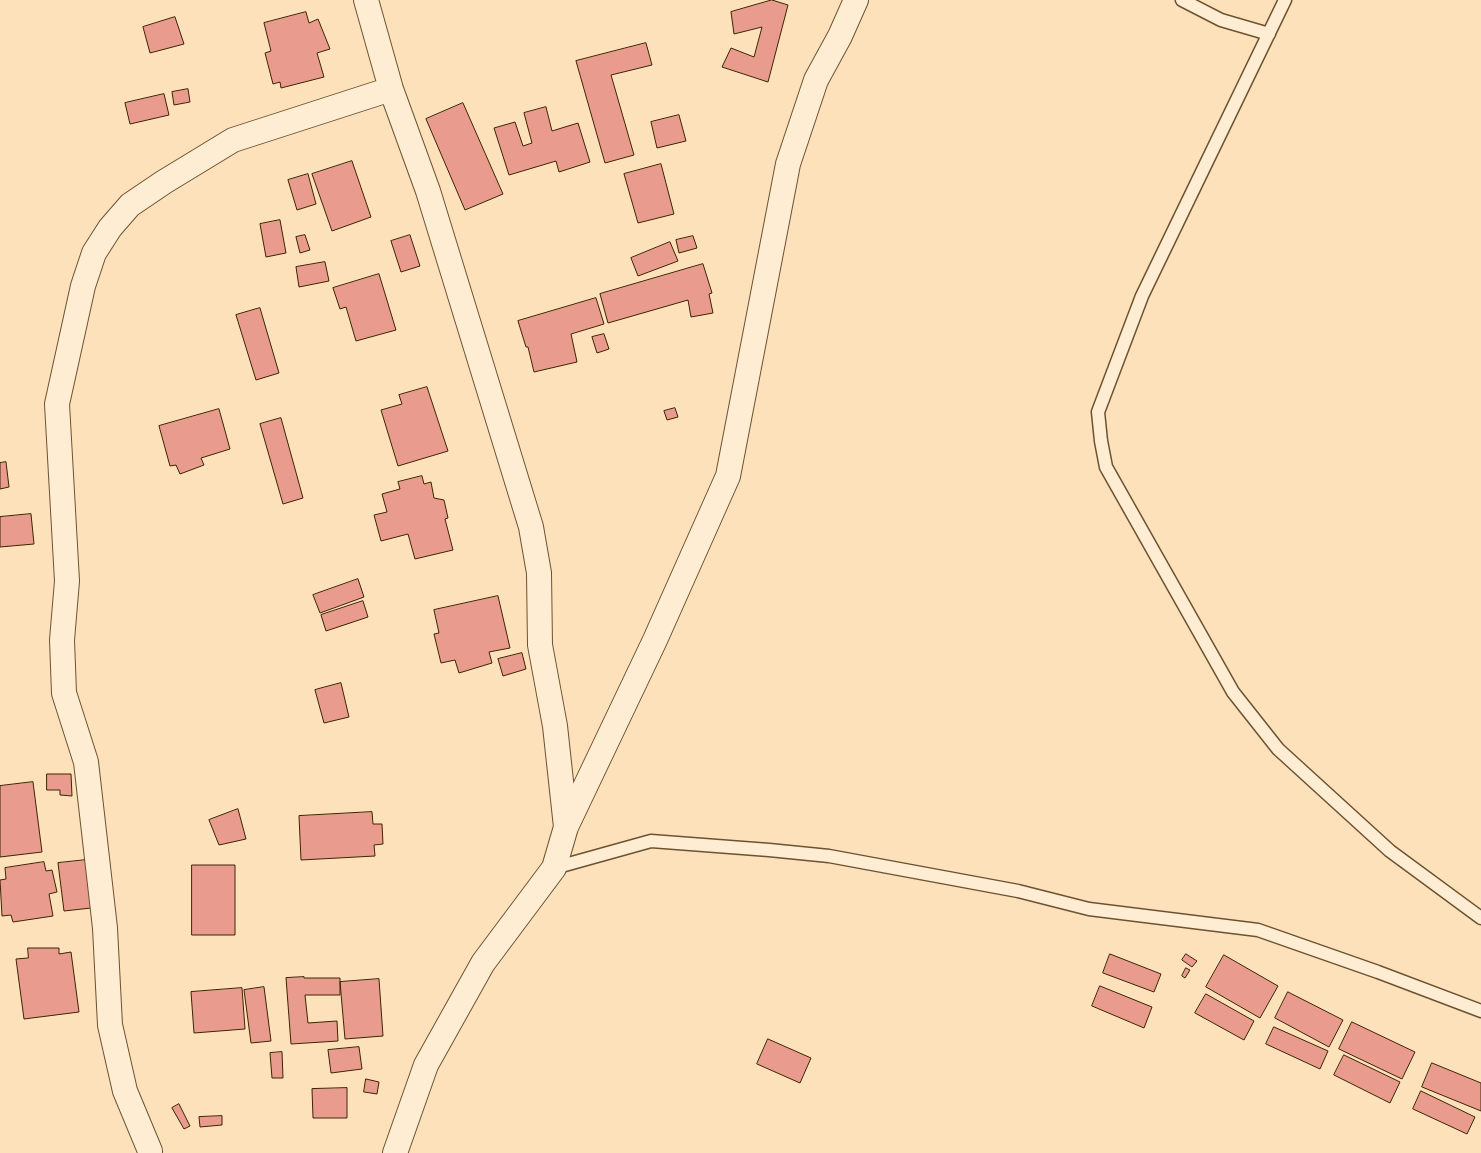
<!DOCTYPE html>
<style>
body{margin:0}
canvas{display:block;background:#fde1bb}
</style>
<canvas width="1481" height="1153"></canvas>
<script>
const ctx = document.querySelector('canvas').getContext('2d');
ctx.lineJoin = 'round';
function fill(path, color) { ctx.fillStyle = color; ctx.fill(path, 'evenodd'); }
function trace(path, color, width, dash) { ctx.strokeStyle = color; ctx.lineWidth = width; ctx.lineCap = dash ? 'butt' : 'round'; ctx.setLineDash(dash || []); ctx.stroke(path); }
const building = new Path2D(`
 M 772,0 L 788,5 L 768,82 L 722,67 L 731,48 L 754,57 L 762,27 L 734,34 L 731,12 Z
 M 306,12 L 309,23 L 318,19 L 330,49 L 317,53 L 324,77 L 281,88 L 280,82 L 273,84 L 265,53 L 271,51 L 264,23 Z
 M 175,17 L 184,44 L 150,53 L 143,27 Z
 M 646,43 L 652,65 L 611,75 L 634,155 L 605,163 L 576,61 Z
 M 188,89 L 190,102 L 174,105 L 172,92 Z
 M 164,94 L 169,115 L 130,124 L 125,103 Z
 M 463,103 L 503,194 L 465,210 L 426,119 Z
 M 546,107 L 552,131 L 578,123 L 590,162 L 559,172 L 556,161 L 509,175 L 494,128 L 515,122 L 523,146 L 532,143 L 524,113 Z
 M 679,115 L 686,141 L 657,148 L 651,122 Z
 M 352,161 L 371,217 L 332,231 L 312,174 Z
 M 661,164 L 674,214 L 638,223 L 624,174 Z
 M 308,174 L 316,204 L 297,210 L 288,180 Z
 M 280,220 L 286,253 L 266,257 L 260,224 Z
 M 305,235 L 310,250 L 300,253 L 296,237 Z
 M 410,235 L 420,266 L 401,272 L 391,241 Z
 M 693,236 L 697,248 L 679,253 L 676,240 Z
 M 670,242 L 678,261 L 638,276 L 631,258 Z
 M 325,262 L 329,281 L 299,287 L 296,267 Z
 M 703,264 L 712,293 L 709,294 L 713,313 L 691,317 L 688,300 L 608,323 L 600,294 Z
 M 379,274 L 396,330 L 356,341 L 346,307 L 340,309 L 333,288 Z
 M 596,298 L 604,324 L 571,334 L 577,362 L 534,372 L 528,347 L 526,347 L 518,321 Z
 M 260,308 L 279,373 L 256,380 L 236,315 Z
 M 604,334 L 609,349 L 597,353 L 592,337 Z
 M 427,387 L 448,451 L 398,466 L 381,410 L 402,404 L 399,395 Z
 M 675,408 L 678,417 L 667,420 L 664,411 Z
 M 219,409 L 230,449 L 201,458 L 204,465 L 180,474 L 176,465 L 170,466 L 159,426 Z
 M 281,418 L 303,498 L 283,504 L 260,424 Z
 M 6,462 L 9,487 L 0,489 L 0,463 Z
 M 422,476 L 424,484 L 431,482 L 434,498 L 444,500 L 448,518 L 445,519 L 453,550 L 415,559 L 408,534 L 381,541 L 374,515 L 387,512 L 382,494 L 400,489 L 398,482 Z
 M 31,514 L 34,544 L 0,547 L 0,517 Z
 M 358,579 L 364,597 L 320,613 L 313,595 Z
 M 498,596 L 510,648 L 489,652 L 492,663 L 459,673 L 455,660 L 441,663 L 434,634 L 439,633 L 434,610 Z
 M 363,601 L 368,617 L 326,631 L 321,615 Z
 M 522,653 L 526,669 L 503,676 L 498,659 Z
 M 341,683 L 349,717 L 324,723 L 315,690 Z
 M 47,774 L 71,774 L 72,796 L 60,795 L 60,790 L 47,790 Z
 M 33,782 L 42,852 L 0,857 L 0,786 Z
 M 238,809 L 246,839 L 219,845 L 209,820 Z
 M 372,812 L 373,824 L 382,824 L 383,844 L 374,845 L 375,856 L 301,860 L 299,816 Z
 M 86,860 L 91,908 L 64,911 L 58,863 Z
 M 44,862 L 46,871 L 52,870 L 57,892 L 49,894 L 53,916 L 13,922 L 11,915 L 2,916 L 0,880 L 6,879 L 5,868 Z
 M 192,865 L 235,865 L 235,935 L 192,935 Z
 M 28,948 L 59,948 L 59,954 L 71,952 L 79,1012 L 24,1019 L 16,959 L 28,958 Z
 M 1110,954 L 1161,974 L 1154,992 L 1103,973 Z
 M 1186,954 L 1197,961 L 1192,967 L 1182,960 Z
 M 1224,955 L 1278,986 L 1260,1018 L 1206,987 Z
 M 1186,968 L 1190,970 L 1185,978 L 1182,976 Z
 M 304,977 L 304,978 L 340,978 L 340,995 L 305,995 L 308,1023 L 337,1021 L 338,1041 L 291,1044 L 286,978 Z
 M 379,979 L 383,1036 L 345,1039 L 340,982 Z
 M 1100,986 L 1152,1007 L 1144,1028 L 1092,1006 Z
 M 264,987 L 271,1041 L 251,1043 L 244,990 Z
 M 242,988 L 245,1029 L 194,1033 L 191,992 Z
 M 1288,992 L 1343,1020 L 1329,1047 L 1275,1018 Z
 M 1206,994 L 1254,1021 L 1244,1040 L 1195,1013 Z
 M 1352,1022 L 1415,1052 L 1402,1079 L 1339,1049 Z
 M 1274,1027 L 1328,1051 L 1320,1069 L 1266,1044 Z
 M 768,1039 L 811,1058 L 800,1083 L 757,1064 Z
 M 359,1047 L 362,1069 L 331,1073 L 328,1050 Z
 M 282,1052 L 283,1078 L 272,1078 L 270,1053 Z
 M 1344,1055 L 1400,1082 L 1390,1103 L 1334,1075 Z
 M 1432,1063 L 1481,1083 L 1481,1111 L 1422,1087 Z
 M 366,1079 L 379,1082 L 377,1094 L 364,1092 Z
 M 347,1088 L 347,1118 L 313,1118 L 312,1089 Z
 M 1421,1091 L 1475,1117 L 1467,1134 L 1413,1109 Z
 M 179,1104 L 190,1126 L 184,1129 L 172,1108 Z
 M 222,1116 L 222,1125 L 200,1127 L 199,1117 Z`);
fill(building, '#e99c8d');
trace(building, '#3c2402', 1);
const lane = new Path2D(`
 M 1182,0 L 1221,20 L 1269,34
 M 1285,0 L 1142,296 L 1098,412 L 1101,441 L 1106,467 L 1233,692 L 1278,749 L 1390,851 L 1481,918
 M 554,868 L 651,841 L 769,850 L 829,856 L 1018,891 L 1089,909 L 1258,930 L 1378,972 L 1481,1011`);
const street = new Path2D(`
 M 366,0 L 391,89 L 428,191 L 531,527 L 539,573 L 540,645 L 555,726 L 566,827
 M 150,1151 L 125,1091 L 110,1025 L 105,928 L 86,762 L 64,693 L 62,640 L 67,581 L 57,404 L 83,286 L 94,253 L 110,228 L 130,205 L 164,182 L 233,140 L 391,89
 M 395,1153 L 426,1065 L 483,963 L 554,868 L 566,827 L 655,640 L 728,476 L 788,164 L 816,80 L 840,36 L 856,0`);
trace(lane, '#6c5330', 15);
trace(street, '#6c5330', 26);
trace(lane, '#feecd3', 12);
trace(street, '#feecd3', 24);
</script>
